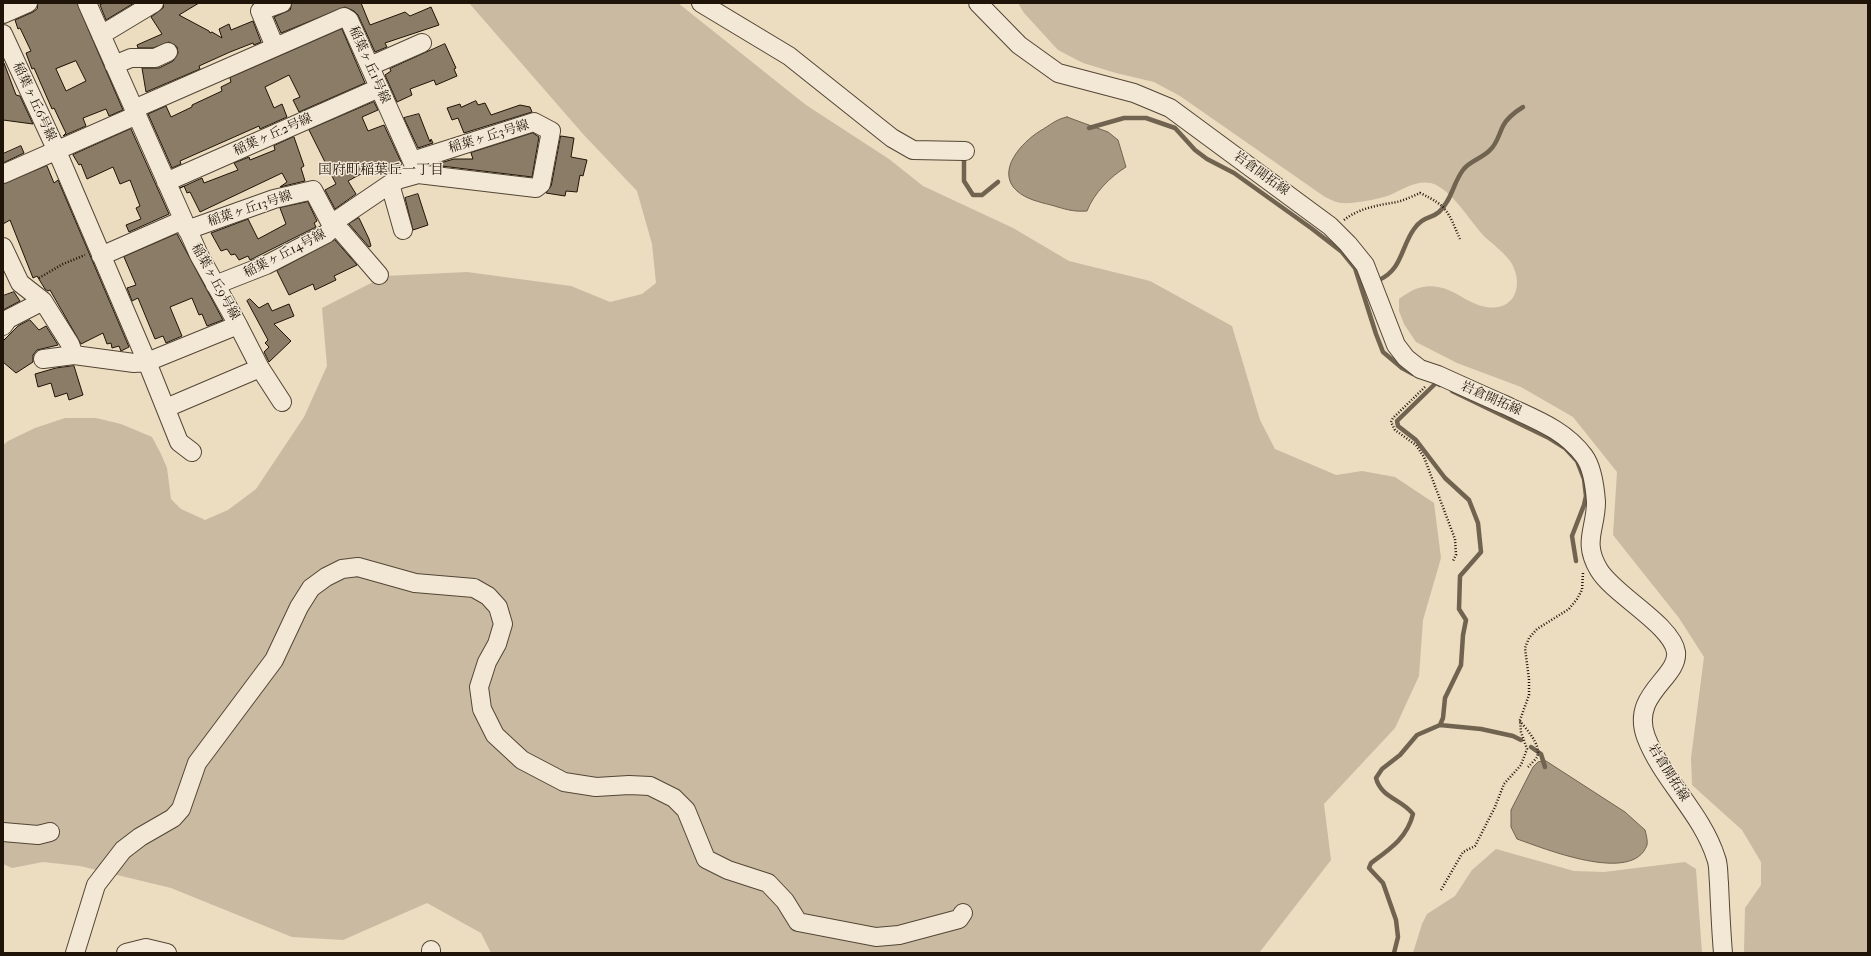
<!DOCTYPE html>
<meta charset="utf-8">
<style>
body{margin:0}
#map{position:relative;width:1871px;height:956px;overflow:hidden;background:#ecdcc0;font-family:"IM FELL French Canon",serif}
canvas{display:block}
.frame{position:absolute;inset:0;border:4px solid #1f1407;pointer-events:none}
</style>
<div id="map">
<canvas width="1871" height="956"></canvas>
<div class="frame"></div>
</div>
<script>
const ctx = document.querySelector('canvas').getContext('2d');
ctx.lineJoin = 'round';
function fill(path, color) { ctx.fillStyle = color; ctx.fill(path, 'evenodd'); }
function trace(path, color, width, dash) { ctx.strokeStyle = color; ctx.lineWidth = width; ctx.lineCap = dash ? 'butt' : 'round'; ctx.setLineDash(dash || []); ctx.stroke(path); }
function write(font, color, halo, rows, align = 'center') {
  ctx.font = font + ' "IM FELL French Canon","Noto Serif JP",serif'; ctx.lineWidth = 3; ctx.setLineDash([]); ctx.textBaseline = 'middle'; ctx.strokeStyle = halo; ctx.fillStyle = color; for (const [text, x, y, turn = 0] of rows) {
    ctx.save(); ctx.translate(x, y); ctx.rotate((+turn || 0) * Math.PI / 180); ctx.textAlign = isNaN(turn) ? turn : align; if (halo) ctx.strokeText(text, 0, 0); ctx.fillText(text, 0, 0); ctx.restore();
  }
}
fill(new Path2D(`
 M 469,3 L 678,3 L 806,105 L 889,159 L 923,186 L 1013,228 L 1069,261 L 1150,281 L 1232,326 L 1260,420 L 1275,449 L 1336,475 L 1362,471 L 1395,477 L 1434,503 L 1441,558 L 1423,620 L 1419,676 L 1395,728 L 1324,804 L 1331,860 L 1259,953 L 491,953 L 481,933 L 427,903 L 343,940 L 292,937 L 171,888 L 80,866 L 43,862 L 12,868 L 3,864 L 3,445 L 8,441 L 35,428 L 65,418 L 96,418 L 121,424 L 152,437 L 161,454 L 167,468 L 171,499 L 181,509 L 205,520 L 228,510 L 256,489 L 304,417 L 327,366 L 322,308 L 385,276 L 467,272 L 571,286 L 610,302 L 642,294 L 656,283 L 652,244 L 637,191 L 583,134 Z
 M 1018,3 L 1868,3 L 1868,953 L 1744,952 L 1745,908 L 1761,885 L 1761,862 L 1742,830 L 1692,785 L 1691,758 L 1704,657 L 1679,618 L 1613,535 L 1617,472 L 1573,417 L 1521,387 L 1457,363 L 1416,342 L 1404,324 L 1399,311 L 1399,299 C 1411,290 1423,284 1438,287 C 1456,290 1468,304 1486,307 C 1514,312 1524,286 1512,264 C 1506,254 1494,245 1486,238 C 1470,222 1458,198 1438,186 C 1421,177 1406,188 1390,195 C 1379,199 1354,204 1342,203 C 1336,203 1330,199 1325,197 L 1180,96 L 1154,82 L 1116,73 L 1083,63 L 1058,50 L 1024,13 Z
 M 1496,849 L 1574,871 L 1604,872 L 1685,862 L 1696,869 L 1702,953 L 1413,953 L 1422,924 L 1427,914 L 1455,896 L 1472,870 Z`), '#c9baa1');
const water = new Path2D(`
 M 1067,117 L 1108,132 L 1118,140 L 1126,167 C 1110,177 1094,193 1087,211 C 1072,212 1065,209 1051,205 C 1039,202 1026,199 1017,191 C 995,171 1022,142 1040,131 C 1049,126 1056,119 1067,117 Z
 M 1546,761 L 1625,812 L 1645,830 C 1646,834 1648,841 1647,845 C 1633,885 1543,848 1517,839 L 1511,827 L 1511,810 L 1533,767 L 1538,762 Z`);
fill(water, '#a69881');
trace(water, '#706350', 1);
trace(new Path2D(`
 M 1089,128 L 1124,118 L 1146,118 L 1175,128 L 1195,150 L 1207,159 L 1234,173 L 1311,228 L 1342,252 L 1355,268 L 1376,334 L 1383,352 L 1402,368 L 1413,374
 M 964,160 L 964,181 L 973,195 L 982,195 L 998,182
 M 1379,280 C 1402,270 1401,247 1414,229 C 1423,216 1431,219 1439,212 C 1452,200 1453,183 1463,170 C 1469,161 1483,158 1490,150 C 1497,144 1499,134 1503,126 C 1507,118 1515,112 1523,107
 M 1440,385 L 1436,383 L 1397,421 L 1398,426 L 1416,440 L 1445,478 L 1469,500 L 1478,523 L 1481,552 L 1460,576 L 1459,609 L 1466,620 L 1463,635 L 1461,665 L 1445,698 L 1443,718 L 1440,725
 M 1452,391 L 1549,438 L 1565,448 L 1577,461 L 1584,479 L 1586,496 L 1584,505 L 1572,536 L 1576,561
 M 1531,747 L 1541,754 L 1545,767
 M 1394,953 L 1398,937 L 1396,920 L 1383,883 L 1369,868 L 1371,863 C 1390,849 1407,838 1413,814 C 1402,799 1381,798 1376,778 L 1382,769 L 1400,755 L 1417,735 L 1440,725 L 1481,729 L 1513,736 L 1521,740`), '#706350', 4.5);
const building = new Path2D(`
 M 38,3 L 77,3 L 123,110 L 109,116 L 106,109 L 83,118 L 86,126 L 63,136 L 66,133 L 63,127 L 54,108 L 52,109 L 34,68 L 32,69 L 26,53 L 31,51 L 20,28 L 18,29 L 15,20 L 33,12 L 37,9 ZM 76,61 L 86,81 L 66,91 L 56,69 Z
 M 105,3 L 134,3 L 106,20 L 100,5 Z
 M 164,3 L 199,3 L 179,15 L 209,31 L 210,33 L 212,32 L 222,38 L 219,29 L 229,24 L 231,30 L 253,21 L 261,42 L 254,45 L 253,43 L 230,52 L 199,66 L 200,69 L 146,92 L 142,68 L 159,68 L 173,61 L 178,53 L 177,47 L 169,42 L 153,48 L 138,48 L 137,45 L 162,34 L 151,17 L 163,8 Z
 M 292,3 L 361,3 L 370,25 L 405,12 L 410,16 L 431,7 L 439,25 L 385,43 L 387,47 L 375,52 L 358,15 L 354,11 L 345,7 L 281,33 L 274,17 L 290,10 Z
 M 342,29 L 365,83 L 299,112 L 293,100 L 300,97 L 289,75 L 265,87 L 274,108 L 282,104 L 287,117 L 260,129 L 259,126 L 180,161 L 181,164 L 172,168 L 148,114 L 166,106 L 171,117 L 192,107 L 192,105 L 222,91 L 221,87 L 231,82 L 230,78 Z
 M 445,44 L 456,68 L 454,69 L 457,76 L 436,85 L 434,80 L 410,89 L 412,95 L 397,102 L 385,75 L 391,71 L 390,69 Z
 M 3,63 L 4,63 L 16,95 L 20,96 L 33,124 L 3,120 Z
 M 476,101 L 478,105 L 485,103 L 491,115 L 520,105 L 530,107 L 532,112 L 464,133 L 458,118 L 452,120 L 447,108 L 460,104 L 461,107 Z
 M 374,102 L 378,110 L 362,117 L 368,131 L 384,125 L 402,164 L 388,172 L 383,162 L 348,181 L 356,194 L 335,209 L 325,190 L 336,184 L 309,130 Z
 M 419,114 L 430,142 L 431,139 L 433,143 L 418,148 L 404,118 Z
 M 131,129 L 169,214 L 129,232 L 126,225 L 141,219 L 136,208 L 140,206 L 130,180 L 120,184 L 113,167 L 87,179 L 81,164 L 79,165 L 73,155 Z
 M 533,133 L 539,137 L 532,177 L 433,165 L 454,159 L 473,159 L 471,153 Z
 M 561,136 L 574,138 L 571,157 L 587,160 L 583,176 L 580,175 L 577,192 L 566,191 L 565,196 L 546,193 L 551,186 Z
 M 294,137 L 304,166 L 301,168 L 305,181 L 280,187 L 287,182 L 282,173 L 200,212 L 190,192 L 187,193 L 184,186 L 180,188 L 202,178 L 204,183 L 238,170 L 234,163 L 249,157 L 250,160 L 275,150 L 274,146 Z
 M 21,146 L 24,153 L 3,163 L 3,154 Z
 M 47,166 L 54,183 L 58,180 L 129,347 L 121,351 L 119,346 L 112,348 L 111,343 L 107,344 L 103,333 L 81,344 L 50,290 L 48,291 L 45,289 L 37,276 L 33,278 L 10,220 L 3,224 L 3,184 Z
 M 418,194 L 428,225 L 413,230 L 405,198 Z
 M 308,202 L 317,221 L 314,223 L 316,227 L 250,260 L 248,256 L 239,260 L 235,254 L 231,255 L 227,249 L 221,251 L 211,233 L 248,219 L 258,239 L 286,224 L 280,208 Z
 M 359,218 L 369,239 L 371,246 L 369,247 L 349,224 Z
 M 177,234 L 223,320 L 207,326 L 202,314 L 199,315 L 192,298 L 170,307 L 182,336 L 166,343 L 163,336 L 155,339 L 138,298 L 132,301 L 127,288 L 136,285 L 124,257 Z
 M 335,240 L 357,265 L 334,276 L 336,280 L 315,290 L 313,284 L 289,295 L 277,271 Z
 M 14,292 L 20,301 L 3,310 L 3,296 Z
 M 250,299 L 259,308 L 268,303 L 272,311 L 289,304 L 294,316 L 274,324 L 291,341 L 269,362 L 264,352 L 269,347 L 265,343 L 268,340 L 247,301 Z
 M 30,320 L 39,330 L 46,326 L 58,345 L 37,350 L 33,355 L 33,362 L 16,373 L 3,362 L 3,341 L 18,326 Z
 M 74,366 L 83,395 L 69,400 L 67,393 L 55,397 L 51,383 L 38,387 L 35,374 L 56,368 Z`);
fill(building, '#8a7c67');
trace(building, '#1f1407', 1);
const minor = new Path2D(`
 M 701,3 L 789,56 L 892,138 L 913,150 L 965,151
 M 978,3 L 1019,45 L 1058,73 L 1134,93 L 1170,108 L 1330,226 L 1348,244 L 1365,265 L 1396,345 L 1406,358 L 1420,369 L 1438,375 C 1460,385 1482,395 1505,405 C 1534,419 1564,429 1584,456 C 1593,468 1595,488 1596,502 C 1596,529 1582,542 1599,570 C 1614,595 1672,625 1676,652 C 1679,678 1630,694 1646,737 C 1663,781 1702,813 1716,858 C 1719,865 1718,875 1719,883 C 1720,906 1721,930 1723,953
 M 3,14 L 28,3
 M 3,34 L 56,149 L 147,362 L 238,325 L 199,255 L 87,3
 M 101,35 L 154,3
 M 275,47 L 260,11 L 282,3
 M 114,65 L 131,58 L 155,58 L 168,52
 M 370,66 L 422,43
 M 134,109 L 344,17 L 349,20 L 412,161 L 418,174 L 536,188 L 541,184 L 551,131 L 534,122 L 412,161
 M 3,174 L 137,115
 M 166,182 L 379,88
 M 187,230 L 274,199 L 313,190 L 330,222 L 335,226 L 326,234 L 266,265 L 215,285
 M 403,230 L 390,184 L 400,179 L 418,174
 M 3,247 L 20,283 L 43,301 L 70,344 L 74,355 L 134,363 L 147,362 L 179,442 L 192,452
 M 101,256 L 183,220
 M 379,275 L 342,232 L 335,226 L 337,220 L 390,184
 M 3,326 L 8,319 L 43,301
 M 43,359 L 74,355
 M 260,368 L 282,402
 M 166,408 L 260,368 L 238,325
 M 3,832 L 38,835 L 50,832
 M 431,950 L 431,953
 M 75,953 L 96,885 L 123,850 L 140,837 L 173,818 L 181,809 L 197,763 L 274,660 L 299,607 L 311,588 L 326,577 L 342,569 L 358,567 L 415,583 L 474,588 L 488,596 L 498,607 L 503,624 L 497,644 L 487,662 L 479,687 L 482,709 L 495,735 L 522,760 L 564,782 L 596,787 L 629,785 L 650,786 L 674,798 L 686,810 L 706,859 L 728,870 L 768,883 L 785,901 L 798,922 L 876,937 L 899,935 L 959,919 L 963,913
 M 126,953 L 146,948 L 167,953`);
trace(minor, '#524635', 20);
trace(new Path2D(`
 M 1344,220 C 1359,208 1379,205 1397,202 C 1405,200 1413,196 1420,193 C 1448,206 1448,212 1460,239
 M 39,278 L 63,264 L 85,255
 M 1425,387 L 1393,418 L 1391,422 L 1395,430 L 1416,445 L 1424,457 L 1455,539 L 1456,555 L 1453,561
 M 1520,721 C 1526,729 1542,745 1537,757 C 1535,760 1531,764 1528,767
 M 1441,890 L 1463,852 L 1475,846 L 1495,807 L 1504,784 L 1521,765 L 1527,749 L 1521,732 L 1520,720 L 1529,695 L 1529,679 L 1525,648 L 1529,638 L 1537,629 L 1569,609 L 1577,599 L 1582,590 L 1583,573`), '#1f1407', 2.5, [1, 2]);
trace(minor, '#f3e8d6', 18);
write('13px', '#1f1407', '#f3e8d6', [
 ["稲葉ヶ丘1号線",369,65,66],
 ["稲葉ヶ丘6号線",34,102,65],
 ["稲葉ヶ丘2号線",273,135,-24],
 ["稲葉ヶ丘3号線",489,137,-17],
 ["岩倉開拓線",1261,174,36],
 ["稲葉ヶ丘13号線",250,209,-18],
 ["稲葉ヶ丘14号線",285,254,-27],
 ["稲葉ヶ丘9号線",215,282,61],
 ["岩倉開拓線",1491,399,24],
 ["岩倉開拓線",1668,773,58]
]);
write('14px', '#1f1407', '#f3e8d6', [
 ["国府町稲葉丘一丁目",381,171]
]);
</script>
